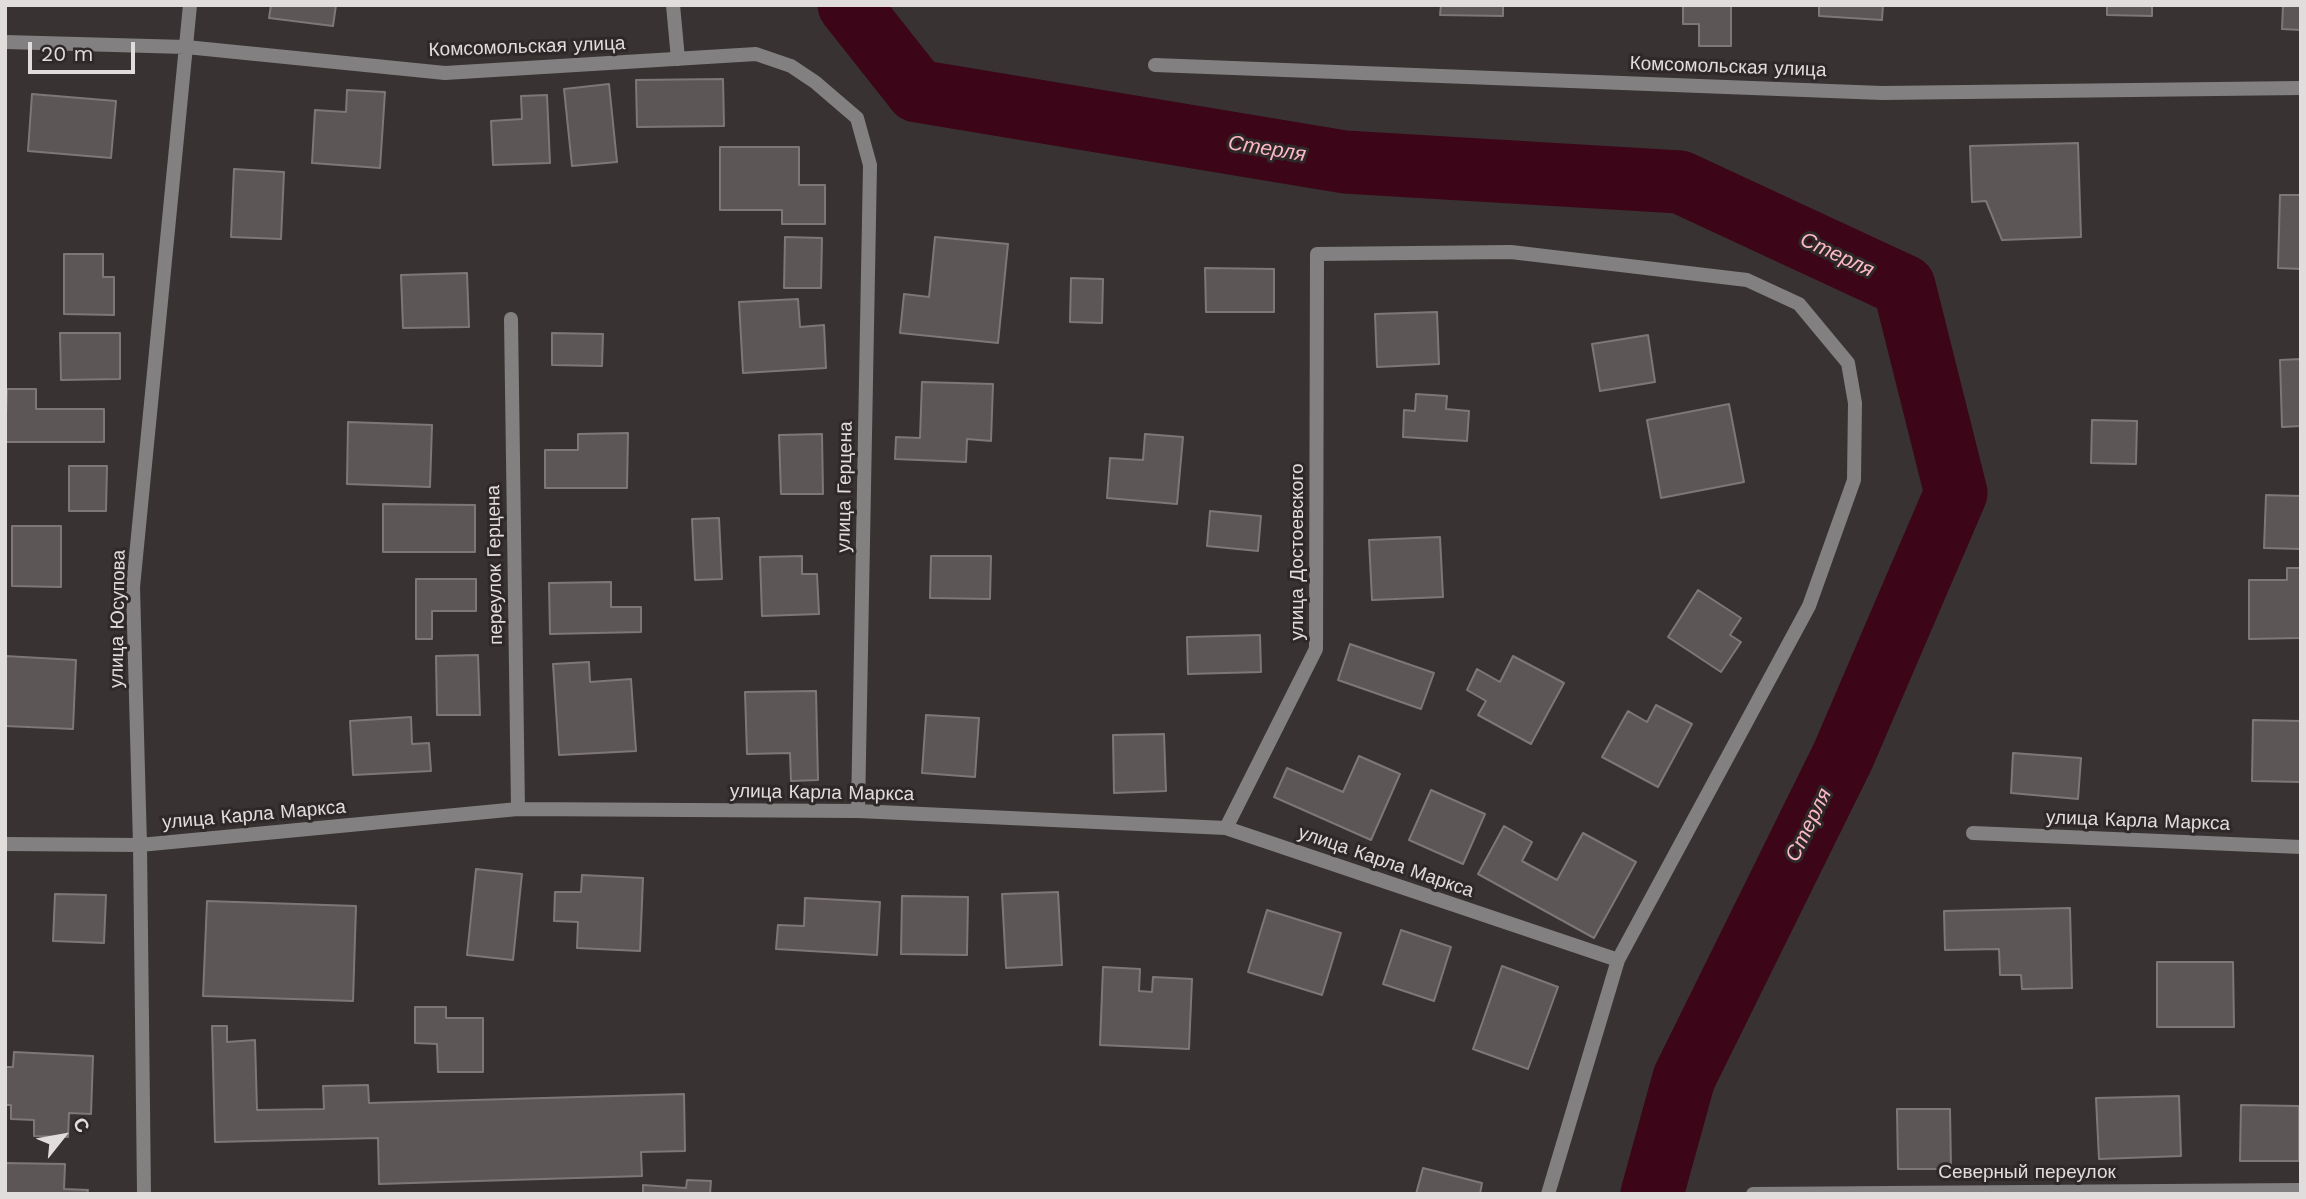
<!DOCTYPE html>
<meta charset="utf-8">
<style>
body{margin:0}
#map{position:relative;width:2306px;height:1199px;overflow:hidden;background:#383233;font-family:"Work Sans",sans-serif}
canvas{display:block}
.frame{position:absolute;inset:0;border:7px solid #e1dddd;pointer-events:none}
.north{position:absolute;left:28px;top:1101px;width:70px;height:70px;-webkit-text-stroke:5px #2e2829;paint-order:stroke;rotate:59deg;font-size:19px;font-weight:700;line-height:28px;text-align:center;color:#e1dddd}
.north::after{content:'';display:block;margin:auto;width:24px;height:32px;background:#e1dddd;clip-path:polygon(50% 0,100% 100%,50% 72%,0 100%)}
.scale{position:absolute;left:28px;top:42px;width:107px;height:32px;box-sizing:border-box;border:4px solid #e1dddd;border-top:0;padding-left:9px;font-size:21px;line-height:24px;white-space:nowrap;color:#e1dddd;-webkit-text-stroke:5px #2e2829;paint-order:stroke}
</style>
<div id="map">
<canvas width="2306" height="1199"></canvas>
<div class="frame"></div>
<div class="north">С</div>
<div class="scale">20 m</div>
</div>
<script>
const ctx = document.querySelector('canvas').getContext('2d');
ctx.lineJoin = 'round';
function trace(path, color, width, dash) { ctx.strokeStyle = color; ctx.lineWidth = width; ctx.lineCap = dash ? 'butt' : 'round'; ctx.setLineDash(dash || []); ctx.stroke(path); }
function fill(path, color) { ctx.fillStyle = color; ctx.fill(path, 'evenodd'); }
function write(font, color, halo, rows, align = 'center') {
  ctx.font = font + ' "Work Sans",sans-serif'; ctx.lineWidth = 6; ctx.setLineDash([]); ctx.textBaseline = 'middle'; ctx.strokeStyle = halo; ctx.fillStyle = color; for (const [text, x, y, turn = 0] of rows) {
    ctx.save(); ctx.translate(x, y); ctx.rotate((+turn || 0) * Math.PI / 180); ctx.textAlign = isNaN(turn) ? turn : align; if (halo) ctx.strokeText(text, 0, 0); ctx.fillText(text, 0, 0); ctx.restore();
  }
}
trace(new Path2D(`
 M 849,5 L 917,91 L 1345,162 L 1680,182 L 1904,286 L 1956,493 L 1843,756 L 1684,1078 L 1652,1194`), '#3c0518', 63);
const building = new Path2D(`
 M 271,5 L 336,5 L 333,26 L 269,18 Z
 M 1441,5 L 1503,5 L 1503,16 L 1440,15 Z
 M 1683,5 L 1731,5 L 1731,46 L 1699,46 L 1699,24 L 1683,24 Z
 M 1819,5 L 1883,5 L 1882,20 L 1819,16 Z
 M 2107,5 L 2152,5 L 2152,16 L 2107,15 Z
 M 2283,5 L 2301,5 L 2301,30 L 2282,29 Z
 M 723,79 L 724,126 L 637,127 L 636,80 Z
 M 609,84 L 617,162 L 572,166 L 564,89 Z
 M 347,90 L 385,92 L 380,168 L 312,163 L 315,110 L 346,112 Z
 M 32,94 L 116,101 L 111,158 L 28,151 Z
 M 547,95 L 550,163 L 493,165 L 491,121 L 522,119 L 521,96 Z
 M 2078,143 L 2081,237 L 2002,240 L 1986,201 L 1972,202 L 1970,146 Z
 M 720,147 L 799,147 L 799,185 L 825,185 L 825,224 L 782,224 L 782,210 L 720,210 Z
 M 234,169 L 284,172 L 281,239 L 231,237 Z
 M 2280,195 L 2301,195 L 2301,269 L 2278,268 Z
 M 785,237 L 822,238 L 821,288 L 784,288 Z
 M 935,237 L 1008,244 L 998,343 L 900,333 L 904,294 L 929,297 Z
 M 64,254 L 103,254 L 103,277 L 114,277 L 114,315 L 64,314 Z
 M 1205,268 L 1274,269 L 1274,312 L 1206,312 Z
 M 467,273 L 469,327 L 403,328 L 401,275 Z
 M 1071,278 L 1103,279 L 1102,323 L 1070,322 Z
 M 798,299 L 800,327 L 824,325 L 826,368 L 743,373 L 739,302 Z
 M 1437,312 L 1439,364 L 1377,367 L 1375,314 Z
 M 60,333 L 120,333 L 120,379 L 61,380 Z
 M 552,333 L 603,334 L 602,366 L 552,365 Z
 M 1648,335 L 1655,382 L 1600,391 L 1592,344 Z
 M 2301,359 L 2301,426 L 2282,427 L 2280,360 Z
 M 922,382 L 993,384 L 991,441 L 967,439 L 966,462 L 895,459 L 896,437 L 920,438 Z
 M 7,389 L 36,389 L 36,409 L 104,409 L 104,442 L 5,442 Z
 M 1416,394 L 1447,396 L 1446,409 L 1469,411 L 1467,441 L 1403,437 L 1404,410 L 1415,411 Z
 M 1729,404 L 1744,482 L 1661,498 L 1647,420 Z
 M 2092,420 L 2137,421 L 2136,464 L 2091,463 Z
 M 348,422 L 432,425 L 430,487 L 347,484 Z
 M 628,433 L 627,488 L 545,488 L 545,450 L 578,450 L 578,434 Z
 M 822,434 L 823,494 L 781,494 L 779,435 Z
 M 1145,434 L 1183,437 L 1177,504 L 1107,498 L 1110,458 L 1143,460 Z
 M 69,466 L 107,466 L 106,511 L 69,511 Z
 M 2266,495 L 2301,496 L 2301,549 L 2264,548 Z
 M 383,504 L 475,505 L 475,552 L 383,552 Z
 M 1210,511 L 1261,516 L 1258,551 L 1207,546 Z
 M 719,518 L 722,579 L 695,580 L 692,519 Z
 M 12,526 L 61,526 L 61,587 L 12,586 Z
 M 1440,537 L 1443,597 L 1372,600 L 1369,540 Z
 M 802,556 L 802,574 L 817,574 L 819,614 L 762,616 L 760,557 Z
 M 931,556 L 991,556 L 990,599 L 930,598 Z
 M 2287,568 L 2301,568 L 2301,638 L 2249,639 L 2249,580 L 2287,580 Z
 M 416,579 L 476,579 L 476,611 L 432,611 L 432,639 L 416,639 Z
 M 611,582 L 611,607 L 641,607 L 641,632 L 550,634 L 549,583 Z
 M 1698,590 L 1741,618 L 1730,635 L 1741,642 L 1721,672 L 1668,637 Z
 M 1260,635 L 1261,672 L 1188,674 L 1187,637 Z
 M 1350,644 L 1434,673 L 1421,709 L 1338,680 Z
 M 478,655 L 480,715 L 437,715 L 436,656 Z
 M 5,656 L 76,660 L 73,729 L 5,726 Z
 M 1513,656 L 1564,683 L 1531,744 L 1478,715 L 1486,701 L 1467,690 L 1477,669 L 1500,682 Z
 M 589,662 L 590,682 L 631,679 L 636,751 L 559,755 L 553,664 Z
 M 816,691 L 818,780 L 791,781 L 790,753 L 747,754 L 745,692 Z
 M 1656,705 L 1692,724 L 1658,787 L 1602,757 L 1628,711 L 1647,722 Z
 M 926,715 L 979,718 L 975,777 L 922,773 Z
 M 411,717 L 412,744 L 429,743 L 431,771 L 353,775 L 350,721 Z
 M 2253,720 L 2301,721 L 2301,782 L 2252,781 Z
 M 1164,734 L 1166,791 L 1114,793 L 1113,735 Z
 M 2013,753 L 2081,758 L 2078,799 L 2011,793 Z
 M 1359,756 L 1400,774 L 1371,840 L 1274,797 L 1287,768 L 1343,792 Z
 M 1431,790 L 1485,814 L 1463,864 L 1409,840 Z
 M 1504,826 L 1532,842 L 1522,861 L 1557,880 L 1583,833 L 1636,862 L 1594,938 L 1478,874 Z
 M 476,869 L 522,874 L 513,960 L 467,955 Z
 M 582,875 L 643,878 L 640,951 L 577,948 L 578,922 L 554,921 L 555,892 L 581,892 Z
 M 1058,892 L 1062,965 L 1006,968 L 1002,894 Z
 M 55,894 L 106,895 L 104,943 L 53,941 Z
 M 902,896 L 968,897 L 967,955 L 901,954 Z
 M 805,898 L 880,902 L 877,955 L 776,949 L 778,925 L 804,926 Z
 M 207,901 L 356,906 L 353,1001 L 203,996 Z
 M 2070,908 L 2072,988 L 2022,989 L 2021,975 L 2000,975 L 1999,949 L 1945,950 L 1944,911 Z
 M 1267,910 L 1341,933 L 1322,995 L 1248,972 Z
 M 1401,930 L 1451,947 L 1434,1001 L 1383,984 Z
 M 2157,962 L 2233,962 L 2234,1027 L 2157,1027 Z
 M 1502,966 L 1558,987 L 1528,1069 L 1473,1049 Z
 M 1103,967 L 1140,969 L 1139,991 L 1152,992 L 1153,977 L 1192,979 L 1189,1049 L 1100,1045 Z
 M 415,1007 L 446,1007 L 446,1018 L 483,1018 L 483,1072 L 438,1072 L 437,1044 L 415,1043 Z
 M 212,1026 L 227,1026 L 227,1042 L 255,1040 L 257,1110 L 324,1109 L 323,1086 L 368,1085 L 369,1103 L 684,1094 L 685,1151 L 641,1152 L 642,1176 L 379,1184 L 378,1138 L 215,1142 Z
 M 14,1052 L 93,1056 L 91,1114 L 69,1113 L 68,1137 L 34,1136 L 34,1120 L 11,1119 L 11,1105 L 5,1105 L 5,1067 L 13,1067 Z
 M 2179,1096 L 2181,1156 L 2099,1159 L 2096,1098 Z
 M 2241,1105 L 2299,1106 L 2299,1161 L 2240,1161 Z
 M 1897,1109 L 1950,1109 L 1951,1169 L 1898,1169 Z
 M 5,1163 L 65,1164 L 64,1189 L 88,1190 L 87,1194 L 5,1194 Z
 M 1423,1168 L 1482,1183 L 1480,1194 L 1416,1194 Z
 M 687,1180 L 711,1181 L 710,1194 L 643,1194 L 643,1185 L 686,1188 Z`);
fill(building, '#5c5657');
trace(building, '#7e7778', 2);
trace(new Path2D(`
 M 673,5 L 678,59
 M 5,42 L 186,47 L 445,73 L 756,54 L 791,66 L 815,82 L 857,118 L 870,165 L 858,811
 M 1155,65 L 1882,93 L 2301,88
 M 511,319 L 518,809
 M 1226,828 L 1316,649 L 1317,254 L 1511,252 L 1747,280 L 1799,304 L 1848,363 L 1855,403 L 1854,480 L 1809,606 L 1618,960 L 1548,1194
 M 1973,833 L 2301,847
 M 5,844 L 140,845 L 518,809 L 858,811 L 1226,828 L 1618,960
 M 144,1194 L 140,845 L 133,587 L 190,5
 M 1753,1194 L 2301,1190`), '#838081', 14);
write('19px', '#e1dddd', '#2e2829', [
 ["Комсомольская улица",527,47,-2],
 ["Комсомольская улица",1728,67,2],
 ["улица Герцена",845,487,-89],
 ["улица Достоевского",1297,552,-90],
 ["переулок Герцена",495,565,-91],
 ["улица Юсупова",118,619,-89],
 ["улица Карла Маркса",822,793,1],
 ["улица Карла Маркса",254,815,-5],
 ["улица Карла Маркса",2138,821,2],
 ["улица Карла Маркса",1386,862,19],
 ["Северный переулок",2027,1172]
]);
write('italic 21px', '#fdb8c5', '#2e2829', [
 ["Стерля",1267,149,9],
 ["Стерля",1837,255,25],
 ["Стерля",1809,825,-64]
]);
</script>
